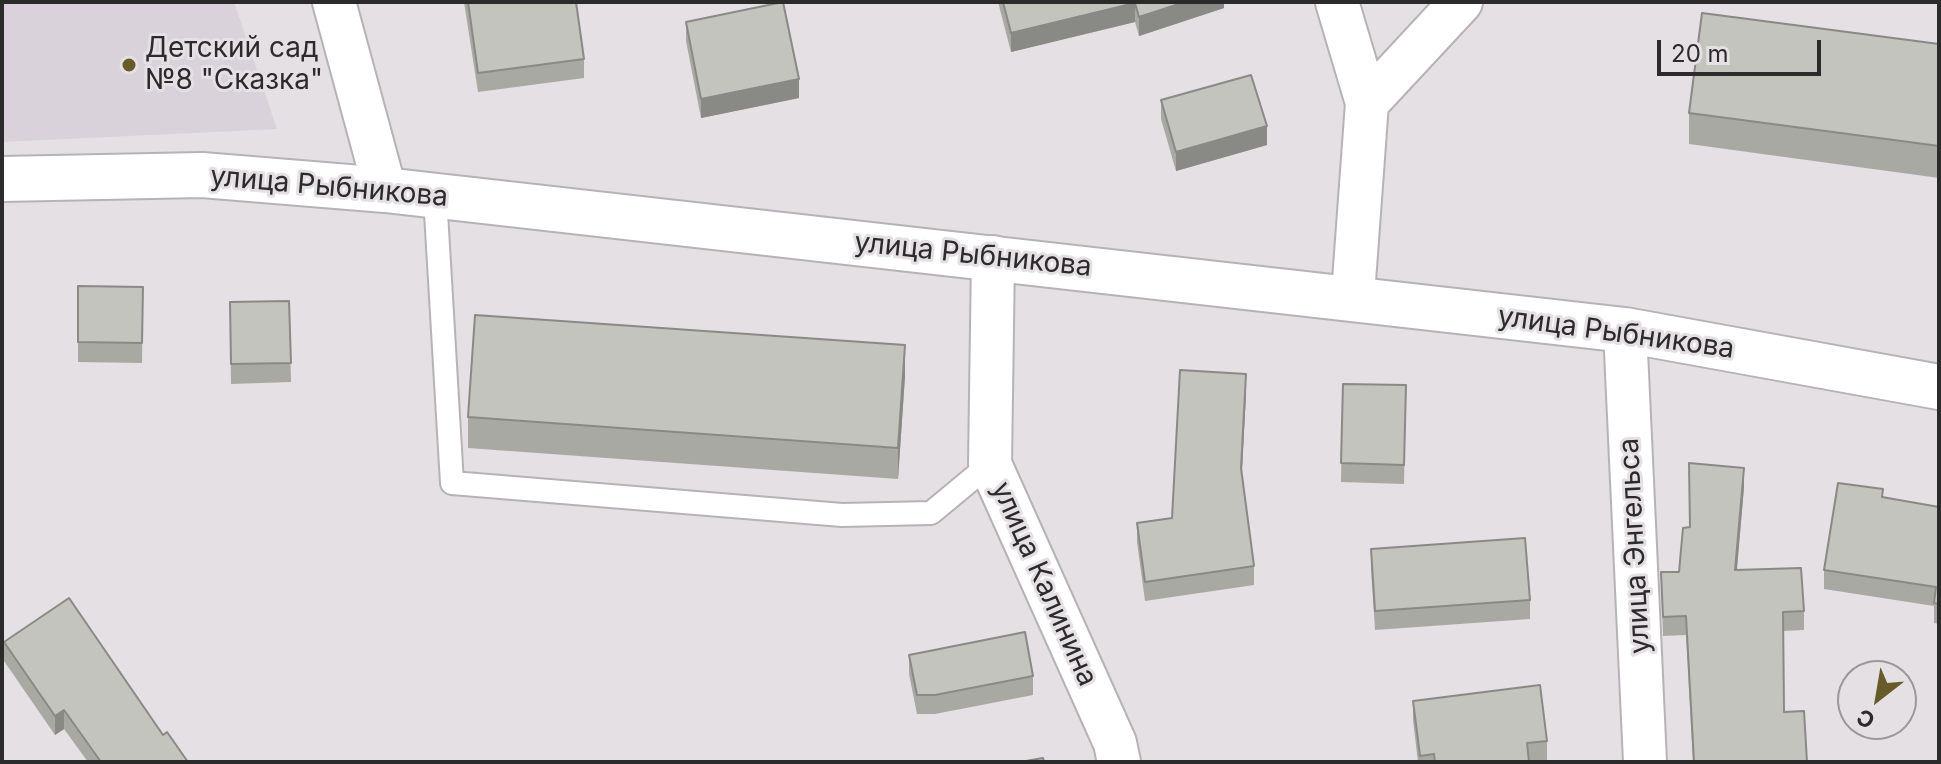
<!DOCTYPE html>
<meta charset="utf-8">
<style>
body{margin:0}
#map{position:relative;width:1941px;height:764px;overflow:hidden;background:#e4e0e4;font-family:Inter,sans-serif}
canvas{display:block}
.frame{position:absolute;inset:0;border:4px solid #2c2b2c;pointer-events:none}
.north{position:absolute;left:1837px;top:660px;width:80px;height:80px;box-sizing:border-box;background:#e4e0e4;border:2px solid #9a989a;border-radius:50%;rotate:211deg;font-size:22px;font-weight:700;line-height:32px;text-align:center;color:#2c2b2c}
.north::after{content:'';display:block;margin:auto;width:28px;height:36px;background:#675c29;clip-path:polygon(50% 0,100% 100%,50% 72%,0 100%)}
.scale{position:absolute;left:1657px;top:40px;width:164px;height:36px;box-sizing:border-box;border:4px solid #2c2b2c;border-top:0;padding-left:10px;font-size:24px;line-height:28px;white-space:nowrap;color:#2c2b2c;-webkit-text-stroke:6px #e4e0e4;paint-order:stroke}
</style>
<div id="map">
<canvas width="1941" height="764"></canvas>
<div class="frame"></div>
<div class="north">С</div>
<div class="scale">20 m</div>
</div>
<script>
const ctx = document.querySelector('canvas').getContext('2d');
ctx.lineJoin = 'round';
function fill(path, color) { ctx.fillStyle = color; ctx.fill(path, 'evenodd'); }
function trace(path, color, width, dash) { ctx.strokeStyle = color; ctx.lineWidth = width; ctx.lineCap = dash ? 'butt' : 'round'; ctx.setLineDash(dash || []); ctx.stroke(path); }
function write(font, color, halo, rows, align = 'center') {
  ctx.font = font + ' Inter,sans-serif'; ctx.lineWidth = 6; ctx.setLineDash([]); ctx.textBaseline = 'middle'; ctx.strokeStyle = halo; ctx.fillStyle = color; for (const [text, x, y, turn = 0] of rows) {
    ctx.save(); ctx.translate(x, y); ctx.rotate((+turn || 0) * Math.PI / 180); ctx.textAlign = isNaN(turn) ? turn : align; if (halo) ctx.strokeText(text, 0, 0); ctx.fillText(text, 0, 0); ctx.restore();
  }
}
fill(new Path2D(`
 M 2,2 L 234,2 L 277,129 L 2,142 Z`), '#dad2da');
const service = new Path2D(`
 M 435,196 L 452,483 L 842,515 L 931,513 L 990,464`);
const minor = new Path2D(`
 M 334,2 L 385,190
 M 1337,2 L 1367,103
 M 993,257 L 990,464 L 1115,743 L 1119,762
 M 1350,297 L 1354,281 L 1367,103 L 1461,2
 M 1625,330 L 1645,762`);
const tertiary = new Path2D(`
 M 2,179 L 202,175 L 385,190 L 1625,330 L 1939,387`);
trace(service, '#b6b3b6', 26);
trace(minor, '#b6b3b6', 46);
trace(tertiary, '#b6b3b6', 48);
trace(service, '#fff', 22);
trace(minor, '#fff', 42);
trace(tertiary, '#fff', 44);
fill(new Path2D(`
 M 464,2 L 576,2 L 584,59 L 584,78 L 478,92 Z
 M 998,2 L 1224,2 L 1224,8 L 1139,36 L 1135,22 L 1011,52 Z
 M 686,22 L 799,98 L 701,118 L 686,41 Z
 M 1939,44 L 1939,178 L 1689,144 L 1689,113 Z
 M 1161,100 L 1267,145 L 1176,171 L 1161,119 Z
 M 78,286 L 143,287 L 142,363 L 78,362 Z
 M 289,301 L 291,382 L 231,384 L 230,302 Z
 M 905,376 L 898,479 L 468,448 L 468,417 Z
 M 1343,384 L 1406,385 L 1404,484 L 1341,482 Z
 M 1246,393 L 1242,473 L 1254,566 L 1254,585 L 1145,601 L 1137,542 L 1137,523 L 1172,518 Z
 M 1744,487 L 1737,570 L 1804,611 L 1804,630 L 1783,631 L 1784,712 L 1807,762 L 1693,762 L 1686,635 L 1663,636 L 1661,572 L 1679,572 L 1690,527 Z
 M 1883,497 L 1939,507 L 1939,624 L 1934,623 L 1934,606 L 1824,589 L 1824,570 Z
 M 1371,549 L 1530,600 L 1530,619 L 1375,630 L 1371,568 Z
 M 4,642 L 163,735 L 188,762 L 88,762 L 64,729 L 55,735 L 4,661 Z
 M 909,655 L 1033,676 L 1033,695 L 935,714 L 917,714 L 909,674 Z
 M 1413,701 L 1547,741 L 1547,760 L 1529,762 L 1418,762 L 1413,720 Z`), '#a9a9a4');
fill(new Path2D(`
 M 1185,2 L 1224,2 L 1224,8 L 1139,36 L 1139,17 Z
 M 1135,3 L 1135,22 L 1011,52 L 1011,33 Z
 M 799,79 L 799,98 L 701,118 L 701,99 Z
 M 1267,126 L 1267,145 L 1176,171 L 1176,152 Z
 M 905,345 L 905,376 L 898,479 L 898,448 Z
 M 1246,374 L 1246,393 L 1241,487 L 1241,468 Z
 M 1744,468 L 1744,487 L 1735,589 L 1735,570 Z
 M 64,710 L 64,729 L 55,735 L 55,716 Z`), '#898986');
const building = new Path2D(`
 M 468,2 L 576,2 L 584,59 L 478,73 Z
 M 783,2 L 799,79 L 701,99 L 686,22 Z
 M 1003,2 L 1185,2 L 1139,17 L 1135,3 L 1011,33 Z
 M 1702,13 L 1939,44 L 1939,146 L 1689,113 Z
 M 1251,75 L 1267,126 L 1176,152 L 1161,100 Z
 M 78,286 L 143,287 L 142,343 L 78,342 Z
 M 289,301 L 291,363 L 231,364 L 230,302 Z
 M 475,315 L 905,345 L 898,448 L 468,417 Z
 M 1180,370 L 1246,374 L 1241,468 L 1254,566 L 1145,582 L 1137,523 L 1172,518 Z
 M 1343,384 L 1406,385 L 1404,465 L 1341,463 Z
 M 1689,463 L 1744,468 L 1735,570 L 1801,568 L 1804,611 L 1783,612 L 1784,712 L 1804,711 L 1807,762 L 1694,762 L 1686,616 L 1663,617 L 1661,572 L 1679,572 L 1683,528 L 1690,527 Z
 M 1838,483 L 1883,489 L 1882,497 L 1939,507 L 1939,604 L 1934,603 L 1936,587 L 1824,570 Z
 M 1525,538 L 1530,600 L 1375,611 L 1371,549 Z
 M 69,598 L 163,735 L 167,732 L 188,762 L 101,762 L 64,710 L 55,716 L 4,642 Z
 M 1025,632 L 1033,676 L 935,695 L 917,695 L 909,655 Z
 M 1540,685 L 1547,741 L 1527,743 L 1529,762 L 1435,762 L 1434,754 L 1420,756 L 1413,701 Z
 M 1043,758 L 1044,762 L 1020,762 Z`);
fill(building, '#c4c4bf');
trace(building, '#898986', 2);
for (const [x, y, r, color] of [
 [129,65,8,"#675c29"]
]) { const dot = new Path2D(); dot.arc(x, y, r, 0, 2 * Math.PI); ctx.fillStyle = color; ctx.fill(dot); trace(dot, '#e4e0e4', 3); }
write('28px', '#2c2b2c', '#e4e0e4', [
 ["Детский сад",145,49],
 ["№8 \"Сказка\"",145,81]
], 'left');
write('28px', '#2c2b2c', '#e4e0e4', [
 ["улица Рыбникова",329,187,5],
 ["улица Рыбникова",973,255,6],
 ["улица Рыбникова",1616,333,8],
 ["улица Энгельса",1635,546,-93],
 ["улица Калинина",1044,584,66]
]);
</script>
